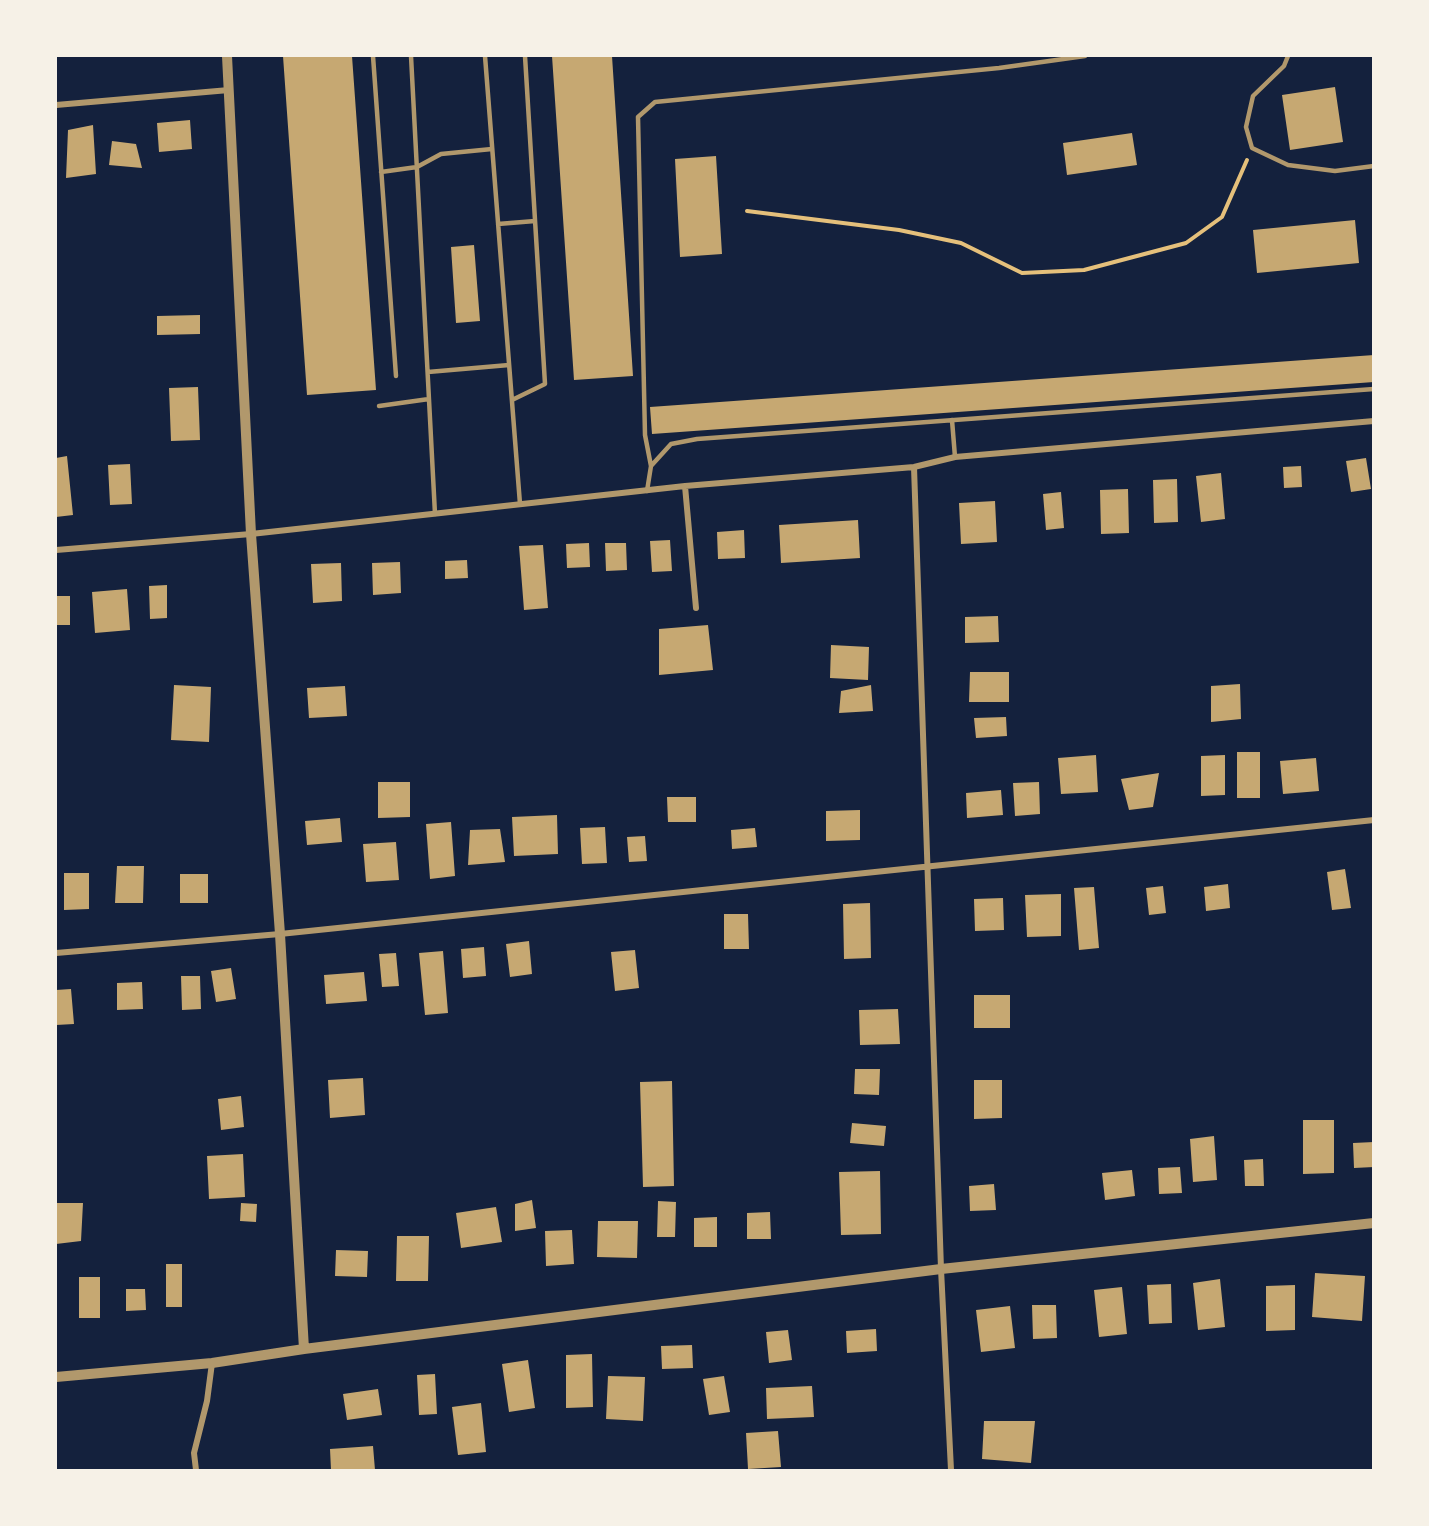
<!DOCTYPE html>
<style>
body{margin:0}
#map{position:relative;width:1429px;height:1526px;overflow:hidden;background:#14213d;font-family:Manrope,sans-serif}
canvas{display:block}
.frame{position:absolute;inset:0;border:57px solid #f6f1e7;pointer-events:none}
</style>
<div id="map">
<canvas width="1429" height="1526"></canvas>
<div class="frame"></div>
</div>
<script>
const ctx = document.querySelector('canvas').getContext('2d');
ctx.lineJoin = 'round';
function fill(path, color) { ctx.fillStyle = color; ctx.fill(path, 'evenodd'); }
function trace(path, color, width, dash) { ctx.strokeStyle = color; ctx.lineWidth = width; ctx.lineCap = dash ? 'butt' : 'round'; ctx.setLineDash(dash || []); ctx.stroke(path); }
fill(new Path2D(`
 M 283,56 L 352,56 L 376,390 L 307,395 Z
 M 552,56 L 612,56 L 633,376 L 574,380 Z
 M 1335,87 L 1343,142 L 1290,150 L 1282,95 Z
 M 190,120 L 192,149 L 159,152 L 157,123 Z
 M 93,125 L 96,174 L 66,178 L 68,130 Z
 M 1132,133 L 1137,165 L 1067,175 L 1063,143 Z
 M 112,141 L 136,144 L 142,168 L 109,165 Z
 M 716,156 L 722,254 L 680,257 L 675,159 Z
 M 1355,220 L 1359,263 L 1257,273 L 1253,230 Z
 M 474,245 L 480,321 L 456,323 L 451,247 Z
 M 200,315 L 200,334 L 157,335 L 157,316 Z
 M 1374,355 L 1374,382 L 652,434 L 650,407 Z
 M 198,387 L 200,440 L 171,441 L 169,388 Z
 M 67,456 L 73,515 L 56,517 L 56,458 Z
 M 1366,458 L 1371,489 L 1351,492 L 1346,461 Z
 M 130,464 L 132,504 L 110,505 L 108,465 Z
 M 1301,466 L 1302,487 L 1284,488 L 1283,467 Z
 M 1221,473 L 1225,519 L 1201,522 L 1196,476 Z
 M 1177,479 L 1178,522 L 1154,523 L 1153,480 Z
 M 1128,489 L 1129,533 L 1101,534 L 1100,490 Z
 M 1061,492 L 1064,528 L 1046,530 L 1043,494 Z
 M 995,501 L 997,542 L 961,544 L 959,503 Z
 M 858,520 L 860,558 L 781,563 L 779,525 Z
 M 744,530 L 745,558 L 718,559 L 717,532 Z
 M 670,540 L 672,571 L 652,572 L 650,541 Z
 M 589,543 L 590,567 L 567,568 L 566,544 Z
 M 605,543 L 626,543 L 627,570 L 606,571 Z
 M 543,545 L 548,608 L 524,610 L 519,546 Z
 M 467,560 L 468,578 L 445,579 L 445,561 Z
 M 400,562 L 401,593 L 373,595 L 372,563 Z
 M 341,563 L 342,601 L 313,603 L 311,564 Z
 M 167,585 L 167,618 L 150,619 L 149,586 Z
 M 127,589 L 130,630 L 95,633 L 92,592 Z
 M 56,596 L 70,596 L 70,625 L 56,625 Z
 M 998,616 L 999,642 L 965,643 L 965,617 Z
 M 708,625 L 713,670 L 659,675 L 659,629 Z
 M 831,645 L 869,647 L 868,680 L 830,678 Z
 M 970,672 L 1009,672 L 1009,702 L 969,702 Z
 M 1240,684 L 1241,719 L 1211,722 L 1211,686 Z
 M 174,685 L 211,687 L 209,742 L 171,740 Z
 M 871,685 L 873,711 L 839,713 L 841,691 Z
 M 345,686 L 347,716 L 309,718 L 307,688 Z
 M 1006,717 L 1007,736 L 976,738 L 974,718 Z
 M 1237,752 L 1260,752 L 1260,798 L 1237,798 Z
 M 1096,755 L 1098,792 L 1061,794 L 1058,758 Z
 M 1225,755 L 1225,795 L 1201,796 L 1201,756 Z
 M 1316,758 L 1319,791 L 1283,794 L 1280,761 Z
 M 1159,773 L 1153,807 L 1129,810 L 1121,779 Z
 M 378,782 L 410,782 L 410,817 L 378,818 Z
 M 1039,782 L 1040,814 L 1015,816 L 1013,783 Z
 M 1001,790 L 1003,815 L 967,818 L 966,793 Z
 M 667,797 L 696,797 L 696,822 L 668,822 Z
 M 860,810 L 860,840 L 826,841 L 826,811 Z
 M 557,815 L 558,854 L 514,856 L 512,817 Z
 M 340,818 L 342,842 L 307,845 L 305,821 Z
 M 451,822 L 455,876 L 430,879 L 426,824 Z
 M 605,827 L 607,863 L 582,864 L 580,828 Z
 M 755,828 L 757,847 L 732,849 L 731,830 Z
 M 500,829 L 505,862 L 468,865 L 470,830 Z
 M 645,836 L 647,861 L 629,862 L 627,837 Z
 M 396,842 L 399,880 L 366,882 L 363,844 Z
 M 117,866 L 144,866 L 143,903 L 115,903 Z
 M 1345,869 L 1351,908 L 1332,910 L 1327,872 Z
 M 64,873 L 89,873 L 89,909 L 64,910 Z
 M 180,874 L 208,874 L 208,903 L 180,903 Z
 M 1228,884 L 1230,908 L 1206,911 L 1204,887 Z
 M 1163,886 L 1166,913 L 1149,915 L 1146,888 Z
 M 1094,887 L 1099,948 L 1079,950 L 1074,888 Z
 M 1061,894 L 1061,936 L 1027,937 L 1025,895 Z
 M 1003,898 L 1004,930 L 975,931 L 974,899 Z
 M 870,903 L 871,958 L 844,959 L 843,904 Z
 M 724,914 L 748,914 L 749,949 L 724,949 Z
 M 529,941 L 532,974 L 510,977 L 506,944 Z
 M 484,947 L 486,976 L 463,978 L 461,949 Z
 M 635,950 L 639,988 L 615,991 L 611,952 Z
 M 443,951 L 448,1013 L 425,1015 L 419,953 Z
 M 396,953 L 399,986 L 382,987 L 379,954 Z
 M 231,968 L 236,999 L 216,1002 L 211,971 Z
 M 364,972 L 367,1001 L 326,1004 L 324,975 Z
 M 181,976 L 200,976 L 201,1009 L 182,1010 Z
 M 142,982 L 143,1009 L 117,1010 L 117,983 Z
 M 71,989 L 74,1024 L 56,1025 L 56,990 Z
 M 974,995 L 1010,995 L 1010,1028 L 974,1028 Z
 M 898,1009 L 900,1044 L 860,1045 L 859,1010 Z
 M 855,1069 L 880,1069 L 879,1095 L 854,1094 Z
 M 363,1078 L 365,1115 L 330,1118 L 328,1080 Z
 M 974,1080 L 1002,1080 L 1002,1118 L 974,1119 Z
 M 672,1081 L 674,1186 L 643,1187 L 640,1082 Z
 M 241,1096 L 244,1127 L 221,1130 L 218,1099 Z
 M 1303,1120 L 1334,1120 L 1334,1173 L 1303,1174 Z
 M 852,1123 L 886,1126 L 884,1146 L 850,1143 Z
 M 1214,1136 L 1217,1180 L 1193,1182 L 1190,1139 Z
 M 1374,1142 L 1374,1167 L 1354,1168 L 1353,1143 Z
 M 243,1154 L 245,1197 L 209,1199 L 207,1156 Z
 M 1263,1159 L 1264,1186 L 1245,1186 L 1244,1160 Z
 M 1180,1167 L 1182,1193 L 1159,1194 L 1158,1168 Z
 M 1132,1170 L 1135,1196 L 1105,1200 L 1102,1173 Z
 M 880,1171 L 881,1234 L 841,1235 L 839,1172 Z
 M 994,1184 L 996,1210 L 970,1211 L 969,1186 Z
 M 532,1200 L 536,1228 L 515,1231 L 515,1204 Z
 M 658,1201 L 676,1202 L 675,1237 L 657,1237 Z
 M 56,1203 L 83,1203 L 81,1241 L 56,1244 Z
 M 241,1203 L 257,1204 L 256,1222 L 240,1221 Z
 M 496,1207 L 502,1242 L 461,1248 L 456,1213 Z
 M 770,1212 L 771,1239 L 747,1239 L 747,1213 Z
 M 717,1217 L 717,1247 L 694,1247 L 694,1218 Z
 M 598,1221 L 638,1221 L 637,1258 L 597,1257 Z
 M 572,1230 L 574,1264 L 546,1266 L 545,1231 Z
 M 397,1236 L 429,1236 L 428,1281 L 396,1281 Z
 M 336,1250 L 368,1251 L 367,1277 L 335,1276 Z
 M 166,1264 L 182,1264 L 182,1307 L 166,1307 Z
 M 1315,1273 L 1365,1276 L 1362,1321 L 1312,1317 Z
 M 79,1277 L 100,1277 L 100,1318 L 79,1318 Z
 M 1220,1279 L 1225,1327 L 1198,1330 L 1193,1283 Z
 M 1171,1284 L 1172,1323 L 1149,1324 L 1147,1285 Z
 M 1295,1285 L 1295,1330 L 1266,1331 L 1266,1286 Z
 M 1122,1287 L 1127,1334 L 1099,1337 L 1094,1290 Z
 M 126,1289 L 145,1289 L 146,1310 L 126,1311 Z
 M 1032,1305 L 1056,1305 L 1057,1338 L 1033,1339 Z
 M 1010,1306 L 1015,1348 L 981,1352 L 976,1310 Z
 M 876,1329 L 877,1351 L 847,1353 L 846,1331 Z
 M 788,1330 L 792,1360 L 769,1363 L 766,1332 Z
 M 692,1345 L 693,1368 L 662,1369 L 661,1346 Z
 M 592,1354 L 593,1407 L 566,1408 L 566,1355 Z
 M 528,1360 L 535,1408 L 509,1412 L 502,1364 Z
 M 435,1374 L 437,1414 L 419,1415 L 417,1375 Z
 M 608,1376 L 645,1377 L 643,1421 L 606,1419 Z
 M 724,1376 L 730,1412 L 709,1415 L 703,1379 Z
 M 812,1386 L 814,1417 L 767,1419 L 766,1388 Z
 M 378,1389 L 382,1415 L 347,1420 L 343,1394 Z
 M 481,1403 L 486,1452 L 458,1455 L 452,1407 Z
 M 984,1421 L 1035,1421 L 1031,1463 L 982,1459 Z
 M 778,1431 L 781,1467 L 748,1469 L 746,1433 Z
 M 373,1446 L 375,1470 L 331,1470 L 330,1449 Z`), '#c6a872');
trace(new Path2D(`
 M 747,211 L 899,230 L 961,243 L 1022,273 L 1084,270 L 1186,243 L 1222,217 L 1247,160`), '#e5c07b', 4);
trace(new Path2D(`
 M 373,56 L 396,376
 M 411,56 L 435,514
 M 485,56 L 520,504
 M 1288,56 L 1284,66 L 1253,96 L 1246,127 L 1252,148 L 1288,165 L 1335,171 L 1374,166
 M 381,172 L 417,167 L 441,154 L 492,149
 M 498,224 L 535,221
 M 428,372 L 509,365
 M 512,400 L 545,384 L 525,56
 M 379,406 L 429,399
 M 952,420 L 955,457
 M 651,466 L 671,444 L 697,439 L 1374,389
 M 647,491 L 651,466 L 645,435 L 638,117 L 655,102 L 999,68 L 1085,56`), '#b1986c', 4.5);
trace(new Path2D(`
 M 56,105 L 229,90
 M 914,467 L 941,1269 L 951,1470
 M 685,486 L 696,608
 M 56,550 L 251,534 L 685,486 L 914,467 L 955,457 L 1374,421
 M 56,953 L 280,934 L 1374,820
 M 196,1470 L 194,1453 L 207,1401 L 212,1363`), '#b1986c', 6);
trace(new Path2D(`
 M 227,56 L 251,534 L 280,934 L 304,1349
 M 56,1377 L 212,1363 L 304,1349 L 941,1269 L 1374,1223`), '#b1986c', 10);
</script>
